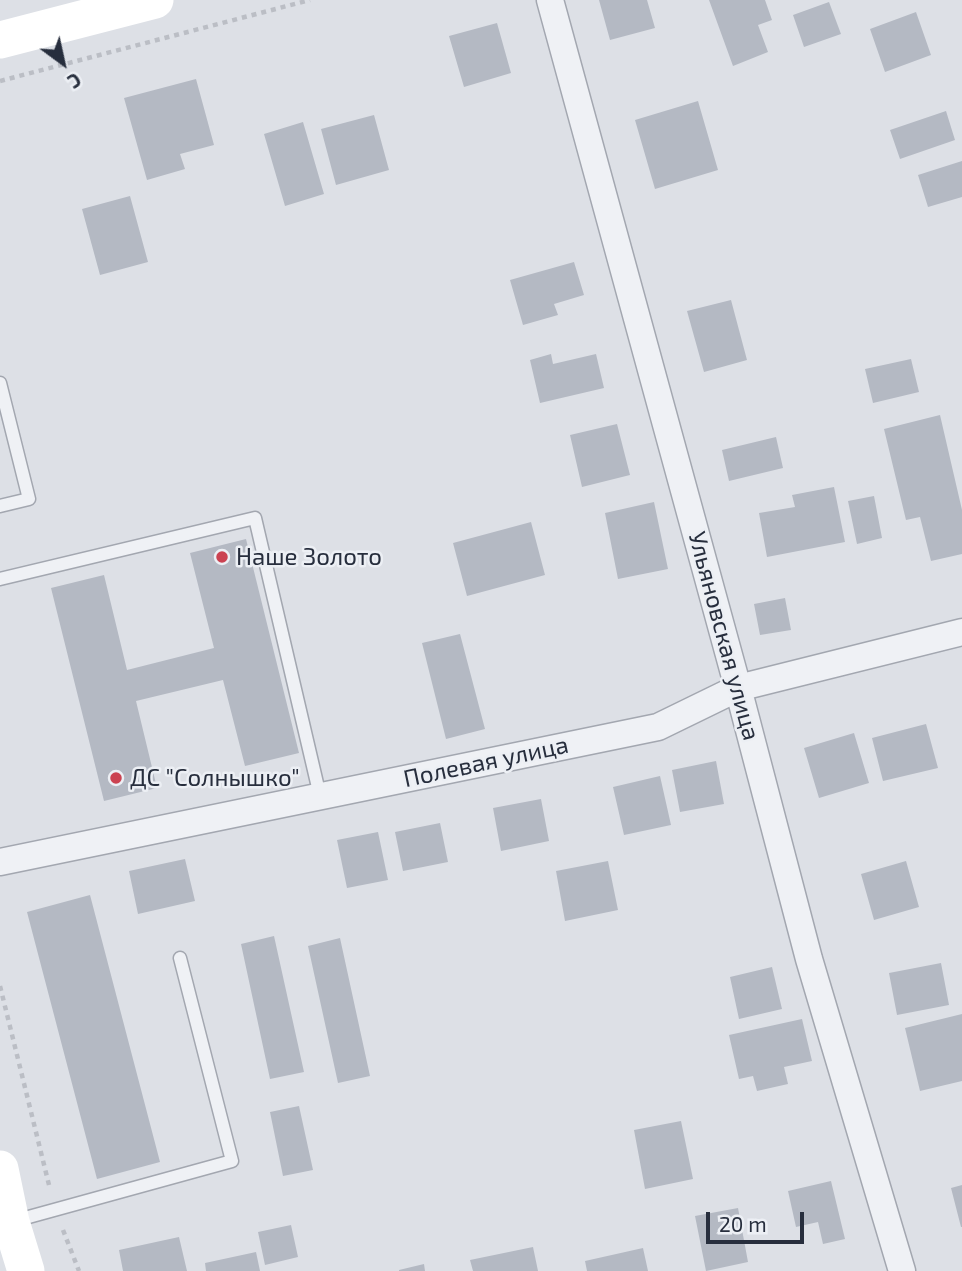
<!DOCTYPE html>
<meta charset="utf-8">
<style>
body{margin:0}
#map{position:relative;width:962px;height:1271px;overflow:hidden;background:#dde0e6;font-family:"Exo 2",sans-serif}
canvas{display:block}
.north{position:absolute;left:28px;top:28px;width:70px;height:70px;-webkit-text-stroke:5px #eceff4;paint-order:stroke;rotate:147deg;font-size:19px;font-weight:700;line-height:28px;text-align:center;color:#272e3d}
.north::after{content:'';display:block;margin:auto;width:24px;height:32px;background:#272e3d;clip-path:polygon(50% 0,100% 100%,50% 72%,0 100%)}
.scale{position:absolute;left:706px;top:1212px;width:98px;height:32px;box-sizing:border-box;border:4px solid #272e3d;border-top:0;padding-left:9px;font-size:21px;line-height:24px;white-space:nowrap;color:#272e3d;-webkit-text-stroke:5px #eceff4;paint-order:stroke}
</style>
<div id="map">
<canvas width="962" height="1271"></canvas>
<div class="north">С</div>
<div class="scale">20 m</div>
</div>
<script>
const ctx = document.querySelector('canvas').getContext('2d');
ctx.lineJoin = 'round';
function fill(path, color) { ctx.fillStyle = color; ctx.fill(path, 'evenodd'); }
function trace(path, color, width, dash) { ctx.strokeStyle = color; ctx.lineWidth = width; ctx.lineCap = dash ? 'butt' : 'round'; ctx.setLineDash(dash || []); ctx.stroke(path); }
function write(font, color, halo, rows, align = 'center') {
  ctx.font = font + ' "Exo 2",sans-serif'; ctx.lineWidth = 5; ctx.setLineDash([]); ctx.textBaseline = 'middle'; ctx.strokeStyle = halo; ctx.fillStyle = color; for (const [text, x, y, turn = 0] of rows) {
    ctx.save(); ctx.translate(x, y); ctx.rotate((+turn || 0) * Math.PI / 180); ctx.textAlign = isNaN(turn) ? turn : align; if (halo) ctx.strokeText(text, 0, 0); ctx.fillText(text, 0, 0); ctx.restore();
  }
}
fill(new Path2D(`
 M 599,0 L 647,0 L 655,28 L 610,40 Z
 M 709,0 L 765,0 L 772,20 L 758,25 L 768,52 L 733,66 Z
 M 829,2 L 841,34 L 804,47 L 793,15 Z
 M 916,12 L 931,55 L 885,72 L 870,29 Z
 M 497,23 L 511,73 L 464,87 L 449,36 Z
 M 196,79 L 214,145 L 180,154 L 185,169 L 147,180 L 124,98 Z
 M 698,101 L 718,170 L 655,189 L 635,120 Z
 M 946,111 L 955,140 L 900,159 L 890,130 Z
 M 374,115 L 389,170 L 336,185 L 321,129 Z
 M 303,122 L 324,194 L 285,206 L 264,134 Z
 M 962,161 L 962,197 L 928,207 L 918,175 Z
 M 130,196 L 148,262 L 100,275 L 82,209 Z
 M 574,262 L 584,295 L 554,304 L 558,315 L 523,325 L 510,280 Z
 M 731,300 L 747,360 L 704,372 L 687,311 Z
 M 551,354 L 553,364 L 596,354 L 604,388 L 540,403 L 530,360 Z
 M 911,359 L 919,392 L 873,403 L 865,369 Z
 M 940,415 L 962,510 L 962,554 L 931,561 L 920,517 L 906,520 L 884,429 Z
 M 617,424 L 630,475 L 582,487 L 570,435 Z
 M 776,437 L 783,468 L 729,481 L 722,450 Z
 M 834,487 L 845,542 L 767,557 L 759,513 L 795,507 L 792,495 Z
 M 874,496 L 882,538 L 857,544 L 848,501 Z
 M 654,502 L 668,569 L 618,579 L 605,513 Z
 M 531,522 L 545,575 L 467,596 L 453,543 Z
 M 246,539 L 299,753 L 245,766 L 223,680 L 136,701 L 157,788 L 104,801 L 51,588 L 104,575 L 127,670 L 214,648 L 190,553 Z
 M 785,598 L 791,630 L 760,635 L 754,604 Z
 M 460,634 L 485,729 L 446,739 L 422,643 Z
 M 926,724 L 938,768 L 883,781 L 872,738 Z
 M 854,733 L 869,783 L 819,798 L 804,748 Z
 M 716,761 L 724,804 L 680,812 L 672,770 Z
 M 660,776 L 671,825 L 624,835 L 613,787 Z
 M 541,799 L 549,841 L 501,851 L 493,808 Z
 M 440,823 L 448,862 L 403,871 L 395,832 Z
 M 378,832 L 388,880 L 347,888 L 337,840 Z
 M 185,859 L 195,901 L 138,914 L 129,871 Z
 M 608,861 L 618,910 L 565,921 L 556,871 Z
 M 906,861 L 919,907 L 874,920 L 861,874 Z
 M 90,895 L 160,1162 L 97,1179 L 27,912 Z
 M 274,936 L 304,1072 L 270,1079 L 241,944 Z
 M 340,938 L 370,1076 L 338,1083 L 308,946 Z
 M 941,963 L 949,1005 L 897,1015 L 889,973 Z
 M 772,967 L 782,1009 L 739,1019 L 730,977 Z
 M 962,1014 L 962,1081 L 920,1091 L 905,1028 Z
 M 802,1019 L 812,1061 L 784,1067 L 788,1084 L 757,1091 L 753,1076 L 739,1079 L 729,1035 Z
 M 299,1106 L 313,1170 L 283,1176 L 270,1112 Z
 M 681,1121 L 693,1179 L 645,1189 L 634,1130 Z
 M 831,1181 L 845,1239 L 823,1244 L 818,1222 L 796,1227 L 788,1191 Z
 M 962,1185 L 962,1227 L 961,1227 L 951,1188 Z
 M 738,1208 L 748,1262 L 706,1271 L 695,1216 Z
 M 291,1225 L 298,1257 L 265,1265 L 258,1232 Z
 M 179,1237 L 187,1271 L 123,1271 L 119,1250 Z
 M 533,1247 L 538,1271 L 473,1271 L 470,1260 Z
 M 643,1248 L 648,1271 L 587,1271 L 585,1261 Z
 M 256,1252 L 260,1271 L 206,1271 L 205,1263 Z
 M 424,1264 L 425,1271 L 399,1271 L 399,1270 Z`), '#b4b9c3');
const service = new Path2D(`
 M 0,383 L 29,499 L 0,506
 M 0,579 L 255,518 L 320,796
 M 14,1221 L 232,1161 L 180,958`);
const minor = new Path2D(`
 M 550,0 L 738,688 L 809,959 L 902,1271
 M 0,862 L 658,727 L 738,688 L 962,632`);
trace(service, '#a3a7b0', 15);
trace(minor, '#a3a7b0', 29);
trace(new Path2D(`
 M 0,81 L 310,0
 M 0,986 L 50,1189
 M 63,1230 L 79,1271`), '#bbbec5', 4.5, [5, 5]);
trace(service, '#eff1f5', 12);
trace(minor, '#eff1f5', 26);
trace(new Path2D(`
 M 0,40 L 155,0
 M 0,1169 L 11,1222 L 26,1271`), '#fff', 37);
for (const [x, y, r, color] of [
 [222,557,7,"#cb4251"],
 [116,778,7,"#cb4251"]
]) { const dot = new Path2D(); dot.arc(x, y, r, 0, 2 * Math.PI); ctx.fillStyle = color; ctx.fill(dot); trace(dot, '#eceff4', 2.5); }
write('24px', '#272e3d', '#eceff4', [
 ["Наше Золото",236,557],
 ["ДС \"Солнышко\"",130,778]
], 'left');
write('24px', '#272e3d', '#eceff4', [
 ["Ульяновская улица",724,636,75],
 ["Полевая улица",486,762,-12]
]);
</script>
